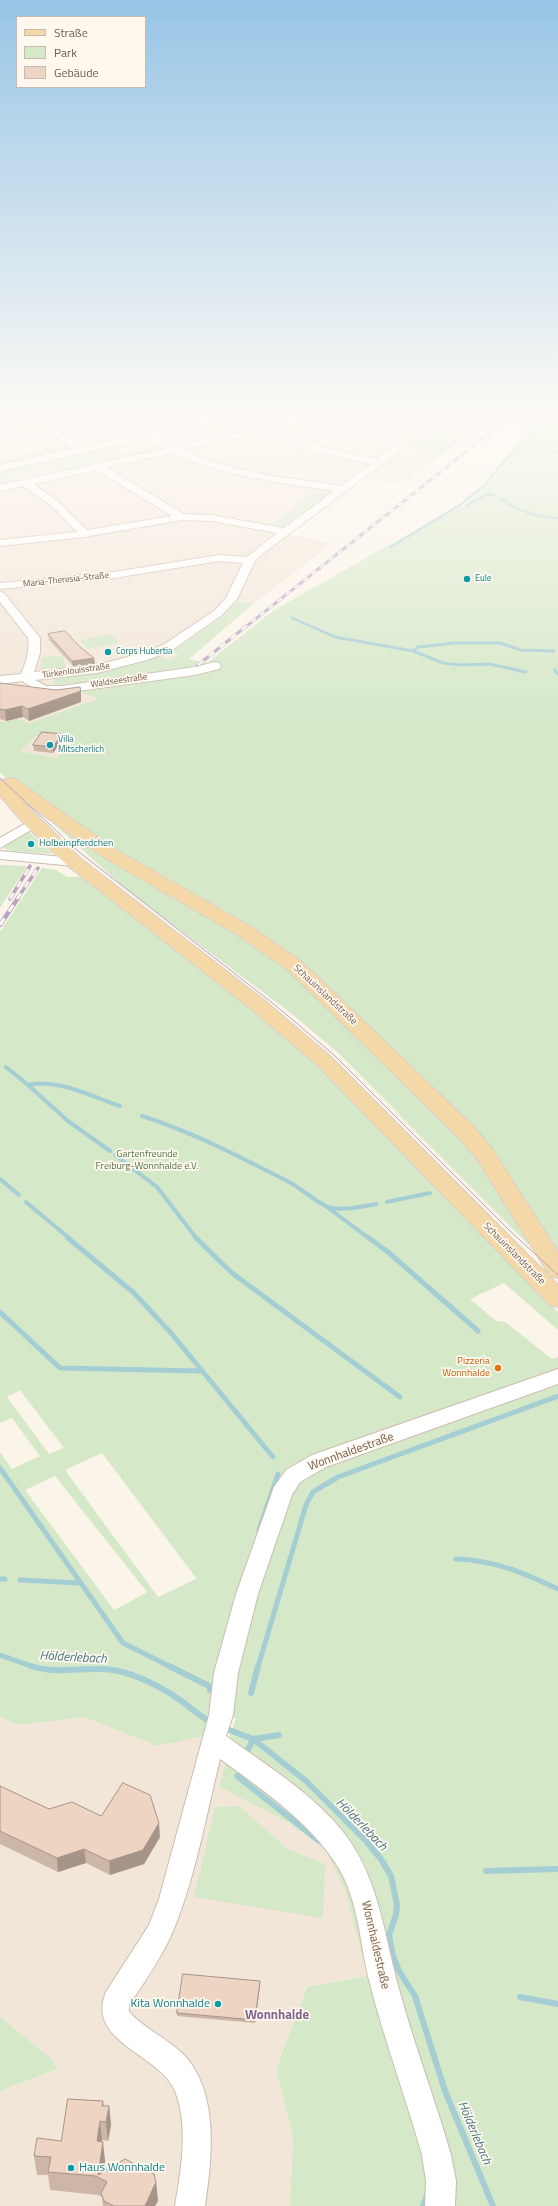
<!DOCTYPE html>
<meta charset="utf-8">
<style>
body{margin:0}
#map{position:relative;width:558px;height:2206px;overflow:hidden;background:#fbf4e9;font-family:"Titillium Web",sans-serif}
canvas{display:block}
.legend{position:absolute;left:16px;top:16px;width:130px;height:72px;box-sizing:border-box;background:#fef8ef;border:1px solid #c7baaf;margin:0;padding:5px 7px;list-style:none;font-size:12px;color:#745c4e}
.legend li{display:flex;align-items:center;gap:8px;height:20px}
.legend b{width:20px;border:1px solid #c7baaf}
</style>
<div id="map">
<canvas width="558" height="2206"></canvas>
<ul class="legend">
<li><b style="height:5px;background:#f4d8a7"></b>Straße</li>
<li><b style="height:11px;background:#d5e8c8"></b>Park</li>
<li><b style="height:11px;background:#eed4c3"></b>Gebäude</li>
</ul>
</div>
<script>
const ctx = document.querySelector('canvas').getContext('2d');
ctx.lineJoin = 'round';
function fill(path, color) { ctx.fillStyle = color; ctx.fill(path, 'evenodd'); }
function trace(path, color, width, dash) { ctx.strokeStyle = color; ctx.lineWidth = width; ctx.lineCap = dash ? 'butt' : 'round'; ctx.setLineDash(dash || []); ctx.stroke(path); }
function write(font, color, halo, rows, align = 'center') {
  ctx.font = font + ' "Titillium Web",sans-serif'; ctx.lineWidth = 3.5; ctx.setLineDash([]); ctx.textBaseline = 'middle'; ctx.strokeStyle = halo; ctx.fillStyle = color; for (const [text, x, y, turn = 0] of rows) {
    ctx.save(); ctx.translate(x, y); ctx.rotate((+turn || 0) * Math.PI / 180); ctx.textAlign = isNaN(turn) ? turn : align; if (halo) ctx.strokeText(text, 0, 0); ctx.fillText(text, 0, 0); ctx.restore();
  }
}
fill(new Path2D(`
 M 0,415 L 497,415 L 471,436 L 431,430 L 407,446 L 425,450 L 418,456 L 435,459 L 403,484 L 362,477 L 288,534 L 333,543 L 254,603 L 237,602 L 217,621 L 173,651 L 179,655 L 168,660 L 160,656 L 111,670 L 83,674 L 69,687 L 97,699 L 29,723 L 16,718 L 4,722 L 0,721 Z
 M 36,736 L 73,740 L 56,758 L 19,751 Z
 M 0,1717 L 19,1725 L 84,1717 L 157,1746 L 203,1733 L 229,1739 L 231,1742 L 219,1787 L 289,1823 L 325,1849 L 345,1890 L 367,1976 L 307,1987 L 276,2070 L 293,2137 L 290,2206 L 0,2206 L 0,2091 L 57,2069 L 53,2060 L 0,2017 ZM 239,1806 L 289,1850 L 215,1807 Z`), '#f2e6d8');
fill(new Path2D(`
 M 259,415 L 295,415 L 303,419 L 263,428 L 244,418 Z
 M 197,427 L 211,435 L 174,443 L 161,436 Z`), '#f1e5f7');
fill(new Path2D(`
 M 533,415 L 558,415 L 558,1253 L 528,1244 L 336,1051 L 292,1014 L 127,890 L 22,795 L 26,793 L 0,773 L 0,721 L 4,722 L 16,718 L 29,723 L 97,699 L 69,687 L 53,684 L 55,677 L 111,670 L 160,656 L 169,660 L 179,655 L 173,651 L 217,621 L 237,602 L 254,603 L 189,659 L 207,663 L 274,610 L 428,523 C 460,512 484,493 504,466 L 499,465 L 520,439 ZM 36,736 L 73,740 L 56,758 L 20,751 Z
 M 431,429 L 471,436 L 466,437 L 435,459 L 418,456 L 425,450 L 406,446 Z
 M 64,446 L 67,448 L 64,452 L 0,466 L 0,460 Z
 M 105,447 L 120,455 L 158,447 L 164,450 L 64,472 L 53,466 L 5,477 L 14,483 L 0,486 L 0,470 Z
 M 318,490 L 330,492 L 284,526 L 272,524 Z
 M 110,634 L 119,643 L 87,649 L 81,640 Z
 M 62,655 L 67,670 L 47,671 L 40,668 L 42,658 Z
 M 29,832 L 53,854 L 13,851 L 3,848 L 7,843 Z
 M 0,865 L 27,866 L 0,908 Z
 M 42,868 L 56,870 L 67,877 L 81,877 L 282,1033 L 302,1051 L 350,1098 L 558,1312 L 558,1330 L 504,1283 L 470,1299 L 496,1321 L 505,1322 L 552,1359 L 558,1357 L 558,2206 L 290,2206 L 293,2137 L 276,2070 L 307,1987 L 367,1976 L 345,1890 L 325,1849 L 289,1823 L 219,1787 L 231,1742 L 229,1739 L 236,1718 L 211,1713 L 204,1733 L 199,1737 L 157,1746 L 84,1717 L 19,1725 L 0,1717 L 0,1452 L 12,1469 L 40,1456 L 12,1418 L 0,1423 L 0,932 ZM 20,1390 L 64,1448 L 49,1454 L 7,1397 ZM 102,1453 L 196,1578 L 196,1579 L 158,1597 L 65,1470 ZM 55,1476 L 147,1592 L 146,1593 L 114,1610 L 25,1490 Z
 M 239,1806 L 289,1850 L 325,1864 L 323,1918 L 194,1897 L 215,1807 Z
 M 0,2017 L 53,2060 L 57,2069 L 0,2091 Z`), '#d5e8c8');
trace(new Path2D(`
 M 555,452 L 558,452
 M 502,499 C 519,512 537,517 558,518
 M 466,506 L 488,494 L 494,495
 M 391,547 L 460,505 L 484,486 L 505,460 L 526,441 L 541,415
 M 292,618 L 317,629`), '#a5cdd4', 2.5);
trace(new Path2D(`
 M 315,628 L 335,637 L 413,651 L 443,663 L 460,665 L 489,664 L 526,672
 M 413,651 L 418,647 L 454,643 L 500,643 L 521,650 L 554,651
 M 555,670 L 558,674`), '#a5cdd4', 3);
trace(new Path2D(`
 M 6,1067 L 28,1085 C 58,1078 92,1097 120,1106
 M 28,1085 L 68,1121 L 110,1151
 M 142,1116 C 195,1133 240,1157 289,1182 C 300,1188 319,1204 328,1207 C 342,1211 361,1207 376,1204
 M 115,1155 L 157,1187 L 197,1239
 M 0,1179 L 19,1195
 M 26,1202 L 70,1239
 M 387,1202 L 430,1193
 M 327,1207 L 370,1239`), '#a5cdd4', 4);
trace(new Path2D(`
 M 68,1238 L 134,1293 L 171,1333 L 273,1457
 M 196,1238 L 232,1273 L 400,1397
 M 369,1238 L 388,1252 L 478,1331
 M 0,1312 L 60,1368 L 201,1371
 M 0,1468 L 123,1643 L 171,1667
 M 259,1530 L 278,1474
 M 456,1559 C 494,1560 524,1573 558,1589
 M 0,1579 L 5,1579
 M 20,1580 L 80,1583
 M 0,1655 L 34,1667
 M 258,1667 L 306,1505 L 313,1492 L 338,1477 L 558,1396`), '#a5cdd4', 5);
trace(new Path2D(`
 M 31,1666 C 57,1675 87,1666 113,1670 C 136,1674 161,1687 180,1700 C 191,1708 200,1716 212,1723
 M 169,1666 L 211,1687 L 210,1690
 M 251,1693 L 258,1666
 M 224,1728 L 253,1739 L 306,1781 L 367,1842 L 381,1859 L 391,1876 L 397,1905 L 396,1915 L 389,1935 L 393,1956 L 399,1971 L 415,1996 L 445,2091 L 493,2206
 M 248,1750 L 253,1739 L 279,1735
 M 237,1776 L 319,1841
 M 486,1871 L 558,1869
 M 520,1997 L 558,2004
 M 423,2206 L 427,2195`), '#a5cdd4', 6);
const minor = new Path2D(`
 M 25,415 L 62,415 L 61,417 L 44,421 L 82,447 L 141,435 L 112,415 L 122,415 L 151,432 L 232,415 L 249,415 L 244,418 L 158,437 L 176,446 L 320,415 L 335,415 L 334,417 L 275,430 L 309,445 L 338,434 L 344,434 L 344,438 L 320,447 L 377,459 L 437,415 L 448,415 L 262,554 L 255,561 L 237,599 L 222,615 L 171,651 L 147,660 L 97,673 L 35,680 L 46,686 L 62,686 L 195,667 L 215,662 L 219,663 L 221,666 L 219,669 L 195,675 L 56,694 L 38,691 L 22,681 L 0,684 L 0,676 L 21,674 C 26,662 30,651 28,638 L 0,602 L 0,592 L 4,593 L 40,638 L 40,653 L 34,672 L 97,665 L 139,654 L 163,645 L 214,611 L 226,598 L 243,563 L 219,561 L 114,578 L 0,589 L 0,583 L 114,572 L 219,555 L 247,557 L 277,533 L 211,521 L 182,520 L 84,537 L 0,546 L 0,540 L 77,532 L 53,507 L 23,486 L 0,491 L 0,485 L 165,449 L 148,439 L 0,471 L 0,465 L 72,449 L 35,423 L 0,430 L 0,424 L 29,418 ZM 265,432 L 306,450 L 371,464 L 341,486 C 289,478 232,473 184,450 ZM 173,453 C 223,477 280,482 334,491 L 284,528 L 211,515 L 184,514 L 106,467 ZM 96,470 L 172,516 L 87,530 L 60,503 L 34,484 Z
 M 33,819 L 38,820 L 40,823 L 38,826 L 0,848 L 0,838 Z
 M 0,851 L 74,858 L 81,862 L 74,866 L 0,859 Z
 M 558,1369 L 558,1384 L 326,1467 L 300,1482 L 292,1495 L 258,1594 L 238,1673 L 233,1715 L 226,1736 C 267,1766 316,1795 347,1837 C 381,1884 385,1942 401,1996 C 416,2050 436,2102 451,2155 L 456,2181 L 455,2206 L 425,2206 L 426,2181 L 422,2155 C 406,2098 385,2042 370,1984 C 360,1946 359,1901 338,1867 C 310,1822 263,1790 220,1759 C 206,1816 194,1885 170,1938 C 159,1961 144,1983 129,2005 L 129,2011 L 133,2016 C 148,2030 167,2039 182,2053 C 220,2090 212,2160 205,2206 L 175,2206 C 181,2170 189,2127 175,2091 C 160,2054 85,2042 106,1992 L 149,1925 L 159,1899 L 209,1715 L 214,1673 L 236,1594 L 274,1487 L 286,1470 L 312,1455 Z`);
const major = new Path2D(`
 M 9,778 L 15,779 L 115,849 L 250,926 L 302,962 L 474,1127 L 493,1150 L 558,1252 L 558,1278 L 550,1276 L 477,1159 L 458,1137 L 288,970 L 236,934 L 103,857 L 20,799 L 80,858 L 264,1000 L 330,1056 L 558,1285 L 558,1307 L 550,1305 L 316,1064 L 250,1008 L 68,866 L 27,827 L 0,796 L 0,781 Z`);
trace(minor, '#ccbcb0', 2);
trace(major, '#d8d1cd', 2);
fill(minor, '#fff');
fill(major, '#f4d8a7');
trace(new Path2D(`
 M 0,778 L 79,852 L 275,1005 L 334,1055 L 510,1231 L 558,1275`), '#b7a7c4', 1);
const railFar2 = new Path2D(`
 M 243,629 L 512,415`);
const railFar1 = new Path2D(`
 M 198,665 L 244,628
 M 10,899 L 30,866
 M 17,899 L 38,868`);
const rail = new Path2D(`
 M 0,925 L 18,898`);
trace(railFar2, '#b7a7c4', 3);
trace(railFar1, '#b7a7c4', 3.5);
trace(rail, '#b7a7c4', 4.5);
trace(railFar2, '#fef8ef', 2, [5.5]);
trace(railFar1, '#fef8ef', 2.5, [7]);
trace(rail, '#fef8ef', 3, [8]);
fill(new Path2D(`
 M 48,634 L 80,647 L 94,658 L 95,664 L 73,666 L 49,640 Z
 M 0,683 L 81,702 L 29,721 L 23,717 L 6,721 L 0,719 Z
 M 62,734 L 62,740 L 53,753 L 34,751 L 33,745 Z
 M 0,1786 L 49,1809 L 101,1816 L 160,1837 L 144,1864 L 110,1875 L 86,1863 L 58,1872 L 0,1844 Z
 M 260,1985 L 255,2023 L 177,2016 L 177,2013 Z
 M 103,2101 L 104,2106 L 109,2106 L 111,2125 L 108,2141 L 102,2140 L 102,2142 L 105,2161 L 104,2172 L 156,2182 L 158,2201 L 155,2206 L 103,2206 L 102,2197 L 98,2195 L 50,2190 L 48,2175 L 37,2175 L 34,2156 L 61,2141 Z`), '#cdb6a8');
fill(new Path2D(`
 M 94,658 L 95,664 L 73,666 L 72,661 Z
 M 81,691 L 81,702 L 29,721 L 28,709 Z
 M 22,706 L 23,717 L 6,721 L 5,710 Z
 M 62,734 L 62,740 L 53,753 L 53,747 Z
 M 159,1823 L 160,1837 L 144,1864 L 110,1875 L 109,1861 Z
 M 84,1849 L 86,1863 L 58,1872 L 57,1858 Z
 M 260,1981 L 260,1985 L 255,2023 L 255,2020 Z
 M 109,2106 L 111,2125 L 108,2141 L 106,2122 Z
 M 100,2121 L 102,2140 L 99,2160 L 97,2141 Z
 M 103,2142 L 105,2161 L 102,2179 L 98,2175 Z
 M 156,2182 L 158,2201 L 155,2206 L 145,2206 Z`), '#a79488');
const building = new Path2D(`
 M 65,631 L 80,647 L 94,658 L 72,661 L 48,634 Z
 M 0,683 L 56,690 L 80,687 L 81,691 L 28,709 L 22,706 L 5,710 L 0,709 Z
 M 42,732 L 62,734 L 53,747 L 33,745 Z
 M 123,1783 L 150,1795 L 159,1823 L 143,1850 L 109,1861 L 84,1849 L 57,1858 L 0,1831 L 0,1786 L 49,1809 L 72,1802 L 101,1816 Z
 M 183,1974 L 260,1981 L 255,2020 L 177,2013 Z
 M 68,2099 L 103,2101 L 102,2106 L 109,2106 L 106,2122 L 100,2121 L 97,2141 L 103,2142 L 98,2175 L 125,2159 L 154,2174 L 156,2182 L 145,2206 L 114,2206 L 104,2201 L 101,2193 L 107,2182 L 96,2176 L 48,2172 L 51,2157 L 34,2156 L 37,2138 L 61,2141 Z`);
fill(building, '#eed4c3');
trace(building, '#a79488', 1);
const sky = ctx.createLinearGradient(0, 0, 0, 724);
sky.addColorStop(0, '#97c5e6');
sky.addColorStop(0.57, '#fdfaf5');
sky.addColorStop(1, '#fdfaf500');
ctx.fillStyle = sky;
ctx.fillRect(0, 0, 558, 724);
for (const [x, y, r, color] of [
 [467,579,4,"#0f9aa8"],
 [108,652,4,"#0f9aa8"],
 [50,745,4,"#0f9aa8"],
 [31,844,4,"#0f9aa8"],
 [498,1368,4,"#e8710a"],
 [218,2004,4,"#0f9aa8"],
 [71,2168,4,"#0f9aa8"]
]) { const dot = new Path2D(); dot.arc(x, y, r, 0, 2 * Math.PI); ctx.fillStyle = color; ctx.fill(dot); trace(dot, '#fef8ef', 1.5); }
write('9px', '#0d838f', '#fef8ef', [
 ["Eule",475,579],
 ["Corps Hubertia",116,652],
 ["Villa",58,740],
 ["Mitscherlich",58,750]
], 'left');
write('9px', '#745c4e', '#fef8ef', [
 ["Maria-Theresia-Straße",66,580,-6],
 ["Türkenlouisstraße",76,671,-8],
 ["Waldseestraße",119,681,-8]
]);
write('10px', '#0d838f', '#fef8ef', [
 ["Holbeinpferdchen",39,844]
], 'left');
write('10px', '#745c4e', '#fef8ef', [
 ["Schauinslandstraße",325,995,43],
 ["Schauinslandstraße",514,1254,45]
]);
write('10px', '#557847', '#fef8ef', [
 ["Gartenfreunde",147,1155],
 ["Freiburg-Wonnhalde e.V.",147,1167]
]);
write('10px', '#c56008', '#fef8ef', [
 ["Pizzeria",490,1362],
 ["Wonnhalde",490,1374]
], 'right');
write('12px', '#745c4e', '#fef8ef', [
 ["Wonnhaldestraße",351,1452,-20],
 ["Wonnhaldestraße",375,1945,77]
]);
write('12px', '#0d838f', '#fef8ef', [
 ["Kita Wonnhalde",210,2004],
 ["Haus Wonnhalde",79,2168,"left"]
], 'right');
write('italic 13px', '#497a85', '#fef8ef', [
 ["Hölderlebach",73,1658,3],
 ["Hölderlebach",361,1825,46],
 ["Hölderlebach",474,2133,67]
]);
write('bold 13px', '#82668f', '#fef8ef', [
 ["Wonnhalde",277,2016]
]);
</script>
